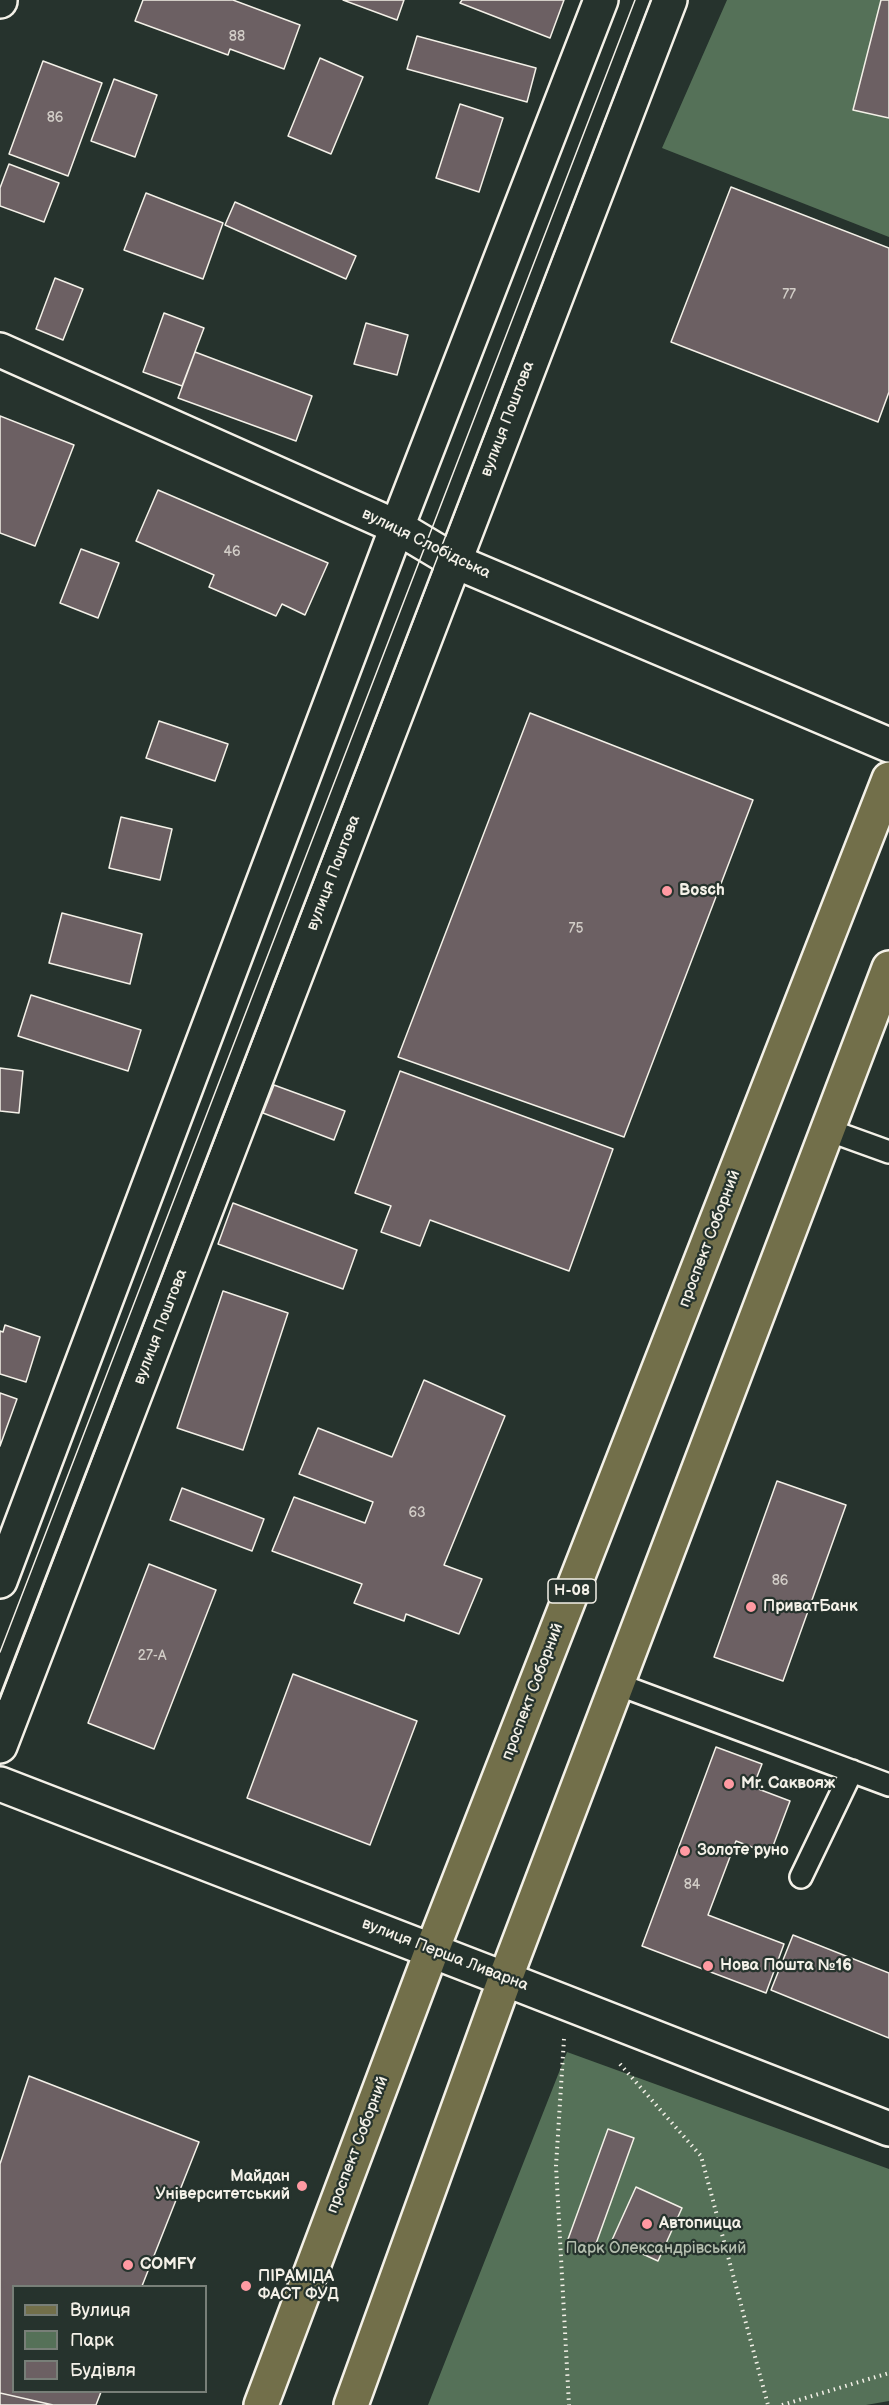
<!DOCTYPE html>
<meta charset="utf-8">
<style>
body{margin:0}
#map{position:relative;width:889px;height:2405px;overflow:hidden;background:#26332d;font-family:"Balsamiq Sans",sans-serif}
canvas{display:block}
.legend{position:absolute;left:12px;top:2285px;width:195px;height:108px;box-sizing:border-box;background:#26332d;border:2px solid #787f78;margin:0;padding:8px 10px;list-style:none;font-size:18px;color:#f4f1e8}
.legend li{display:flex;align-items:center;gap:12px;height:30px}
.legend b{width:30px;border:2px solid #787f78}
</style>
<div id="map">
<canvas width="889" height="2405"></canvas>
<ul class="legend">
<li><b style="height:8px;background:#726f4a"></b>Вулиця</li>
<li><b style="height:16px;background:#557158"></b>Парк</li>
<li><b style="height:16px;background:#6c6063"></b>Будівля</li>
</ul>
</div>
<script>
const ctx = document.querySelector('canvas').getContext('2d');
ctx.lineJoin = 'round';
function fill(path, color) { ctx.fillStyle = color; ctx.fill(path, 'evenodd'); }
function trace(path, color, width, dash) { ctx.strokeStyle = color; ctx.lineWidth = width; ctx.lineCap = dash ? 'butt' : 'round'; ctx.setLineDash(dash || []); ctx.stroke(path); }
function write(font, color, halo, rows, align = 'center') {
  ctx.font = font + ' "Balsamiq Sans",sans-serif'; ctx.lineWidth = 4.5; ctx.setLineDash([]); ctx.textBaseline = 'middle'; ctx.strokeStyle = halo; ctx.fillStyle = color; for (const [text, x, y, turn = 0] of rows) {
    ctx.save(); ctx.translate(x, y); ctx.rotate((+turn || 0) * Math.PI / 180); ctx.textAlign = isNaN(turn) ? turn : align; if (halo) ctx.strokeText(text, 0, 0); ctx.fillText(text, 0, 0); ctx.restore();
  }
}
fill(new Path2D(`
 M 727,0 L 889,0 L 889,237 L 662,148 Z
 M 567,2052 L 889,2169 L 889,2401 L 866,2405 L 428,2405 Z`), '#557158');
const building = new Path2D(`
 M 143,0 L 233,0 L 300,25 L 284,69 L 230,49 L 228,55 L 135,21 Z
 M 343,0 L 404,0 L 397,20 Z
 M 462,0 L 564,0 L 550,38 L 460,3 Z
 M 881,0 L 889,0 L 889,118 L 853,110 Z
 M 417,36 L 536,68 L 527,102 L 407,69 Z
 M 320,58 L 363,77 L 331,154 L 288,136 Z
 M 43,61 L 102,83 L 68,176 L 9,154 Z
 M 114,79 L 157,95 L 135,157 L 91,141 Z
 M 460,104 L 503,118 L 479,192 L 436,178 Z
 M 9,164 L 59,183 L 44,222 L 0,206 L 0,188 Z
 M 731,187 L 889,248 L 889,392 L 878,422 L 671,342 Z
 M 146,193 L 223,223 L 203,279 L 124,250 Z
 M 235,202 L 356,256 L 346,279 L 225,225 Z
 M 55,278 L 83,289 L 63,340 L 36,329 Z
 M 164,313 L 204,328 L 182,386 L 143,372 Z
 M 366,323 L 408,335 L 397,375 L 354,364 Z
 M 195,352 L 312,396 L 296,441 L 178,398 Z
 M 0,416 L 74,445 L 35,546 L 0,533 Z
 M 158,490 L 328,563 L 305,615 L 282,604 L 276,616 L 209,587 L 214,575 L 136,541 Z
 M 81,549 L 119,563 L 98,618 L 60,603 Z
 M 530,713 L 753,800 L 624,1137 L 398,1057 Z
 M 159,721 L 228,744 L 215,781 L 146,758 Z
 M 121,817 L 172,829 L 160,880 L 109,868 Z
 M 62,913 L 142,934 L 130,984 L 49,963 Z
 M 31,995 L 141,1030 L 128,1071 L 18,1036 Z
 M 0,1068 L 23,1071 L 19,1113 L 0,1111 Z
 M 400,1071 L 613,1149 L 569,1271 L 430,1220 L 420,1246 L 381,1232 L 391,1206 L 355,1193 Z
 M 274,1085 L 345,1111 L 334,1140 L 263,1113 Z
 M 233,1203 L 357,1250 L 343,1289 L 218,1244 Z
 M 223,1291 L 288,1313 L 243,1450 L 177,1428 Z
 M 5,1325 L 40,1337 L 26,1382 L 0,1374 L 0,1331 L 3,1332 Z
 M 424,1380 L 505,1416 L 444,1565 L 482,1579 L 459,1634 L 406,1614 L 404,1621 L 354,1603 L 362,1584 L 272,1551 L 294,1497 L 365,1523 L 373,1502 L 299,1474 L 318,1428 L 392,1457 Z
 M 0,1393 L 17,1399 L 0,1446 Z
 M 777,1481 L 846,1505 L 783,1681 L 714,1657 Z
 M 182,1488 L 264,1519 L 252,1551 L 170,1520 Z
 M 149,1564 L 216,1590 L 154,1749 L 88,1723 Z
 M 293,1674 L 417,1721 L 370,1845 L 247,1798 Z
 M 716,1747 L 762,1764 L 753,1787 L 790,1801 L 770,1854 L 736,1841 L 708,1915 L 784,1944 L 766,1993 L 642,1946 Z
 M 793,1935 L 889,1973 L 889,2038 L 771,1990 Z
 M 29,2076 L 199,2142 L 142,2286 L 14,2286 L 14,2392 L 101,2392 L 96,2405 L 53,2405 L 0,2393 L 0,2164 Z
 M 608,2129 L 634,2138 L 593,2252 L 567,2242 Z
 M 636,2187 L 682,2208 L 658,2261 L 612,2240 Z
 M 0,2393 L 53,2405 L 0,2405 Z`);
fill(building, '#6c6063');
trace(building, '#f4f1e8', 1.5);
const service = new Path2D(`
 M 828,1130 L 889,1152
 M 617,1684 L 889,1785
 M 801,1877 L 852,1771`);
const minor = new Path2D(`
 M 0,350 L 397,527 L 454,561 L 889,745
 M 0,1581 L 397,527 L 601,0
 M 0,1746 L 670,0
 M 0,1784 L 505,1979 L 889,2129`);
const tertiary = new Path2D(`
 M 0,1 L 0,0`);
const primary = new Path2D(`
 M 261,2405 L 432,1950 L 889,779
 M 351,2405 L 505,1979 L 889,968`);
trace(service, '#f4f1e8', 26);
trace(minor, '#f4f1e8', 38);
trace(tertiary, '#f4f1e8', 38);
trace(primary, '#f4f1e8', 38);
trace(new Path2D(`
 M 564,2039 L 556,2166 L 569,2405
 M 620,2064 L 701,2156 L 768,2405
 M 782,2405 L 889,2373`), '#f4f1e8', 4, [1.5, 4.5]);
trace(service, '#26332d', 21);
trace(minor, '#26332d', 33);
trace(tertiary, '#26332d', 33);
trace(primary, '#726f4a', 33);
trace(new Path2D(`
 M 0,1652 L 635,0
 M 0,1699 L 651,0`), '#f4f1e8', 1.5);
for (const [x, y, r, color] of [
 [667,891,6,"#ff9aa2"],
 [751,1607,6,"#ff9aa2"],
 [729,1784,6,"#ff9aa2"],
 [685,1851,6,"#ff9aa2"],
 [708,1966,6,"#ff9aa2"],
 [302,2186,6,"#ff9aa2"],
 [647,2224,6,"#ff9aa2"],
 [128,2265,6,"#ff9aa2"],
 [246,2286,6,"#ff9aa2"]
]) { const dot = new Path2D(); dot.arc(x, y, r, 0, 2 * Math.PI); ctx.fillStyle = color; ctx.fill(dot); trace(dot, '#26332d', 2); }
write('14px', '#d2cdc7', null, [
 ["88",237,37],
 ["86",55,118],
 ["77",789,295],
 ["46",232,552],
 ["75",576,929],
 ["63",417,1513],
 ["86",780,1581],
 ["27-А",152,1656],
 ["84",692,1885]
]);
for (const [x, y, w] of [
 [572,1591,48]
]) { const box = new Path2D(); box.roundRect(x - w / 2, y - 12, w, 24, 4.5); ctx.fillStyle = '#26332d'; ctx.fill(box); trace(box, '#f4f1e8', 1.5); }
write('bold 15px', '#f4f1e8', null, [
 ["Н-08",572,1591]
]);
write('16px', '#f4f1e8', '#26332d', [
 ["вулиця Поштова",508,419,-69],
 ["вулиця Слобідська",426,544,26],
 ["вулиця Поштова",334,873,-69],
 ["проспект Соборний",710,1239,-69],
 ["вулиця Поштова",161,1327,-69],
 ["проспект Соборний",533,1692,-69],
 ["вулиця Перша Ливарна",445,1955,21],
 ["проспект Соборний",358,2145,-69]
]);
write('bold 16px', '#f4f1e8', '#26332d', [
 ["Bosch",679,891],
 ["ПриватБанк",763,1607],
 ["Mr. Cаквояж",741,1784],
 ["Золоте руно",697,1851],
 ["Нова Пошта №16",720,1966],
 ["Майдан",290,2177,"right"],
 ["Університетський",290,2195,"right"],
 ["Автопицца",659,2224],
 ["COMFY",140,2265],
 ["ПІРАМІДА",258,2277],
 ["ФАСТ ФУД",258,2295]
], 'left');
write('16px', '#b4beae', '#26332d', [
 ["Парк Олександрівський",656,2249]
]);
</script>
